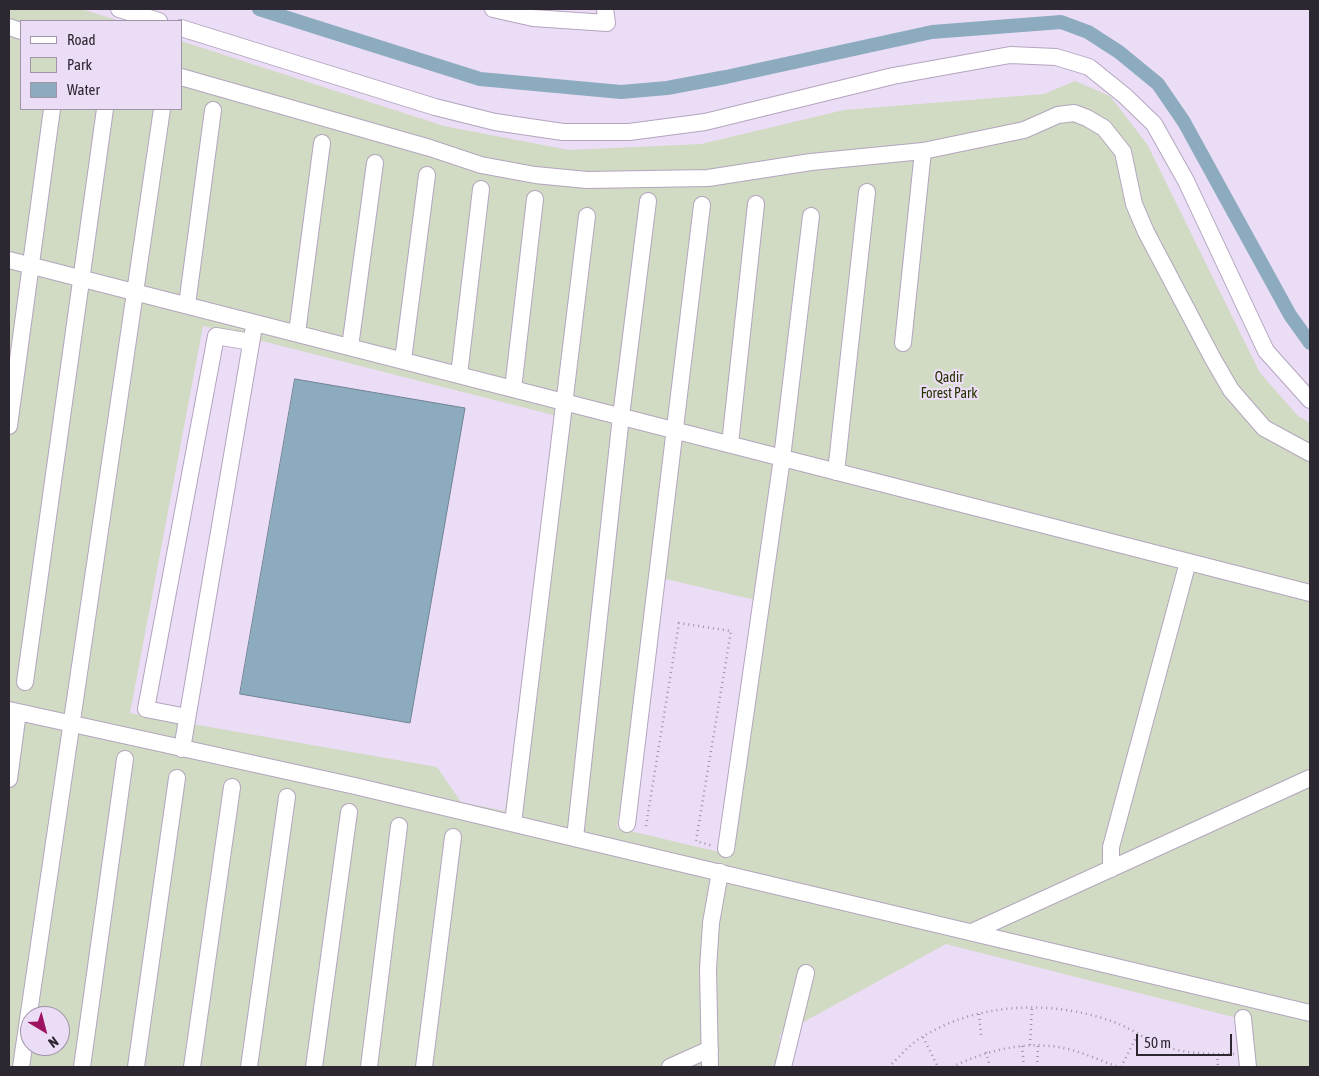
<!DOCTYPE html>
<style>
body{margin:0}
#map{position:relative;width:1319px;height:1076px;overflow:hidden;background:#ecddf7;font-family:"Asap Condensed",sans-serif}
canvas{display:block}
.frame{position:absolute;inset:0;border:10px solid #2c2731;pointer-events:none}
.legend{position:absolute;left:20px;top:20px;width:162px;height:90px;box-sizing:border-box;background:#ecddf7;border:1px solid #9f94a8;margin:0;padding:6px 9px;list-style:none;font-size:15px;color:#2c2731}
.legend li{display:flex;align-items:center;gap:10px;height:25px}
.legend b{width:25px;border:1px solid #9f94a8}
.north{position:absolute;left:20px;top:1006px;width:50px;height:50px;box-sizing:border-box;background:#ecddf7;border:1px solid #9f94a8;border-radius:50%;rotate:143deg;font-size:14px;font-weight:700;line-height:20px;text-align:center;color:#2c2731}
.north::after{content:'';display:block;margin:auto;width:18px;height:22px;background:#9d1361;clip-path:polygon(50% 0,100% 100%,50% 72%,0 100%)}
.scale{position:absolute;left:1136px;top:1034px;width:96px;height:22px;box-sizing:border-box;border:2px solid #2c2731;border-top:0;padding-left:6px;font-size:15px;line-height:18px;white-space:nowrap;color:#2c2731;-webkit-text-stroke:4px #ecddf7;paint-order:stroke}
</style>
<div id="map">
<canvas width="1319" height="1076"></canvas>
<div class="frame"></div>
<ul class="legend">
<li><b style="height:6px;background:#fff"></b>Road</li>
<li><b style="height:14px;background:#d1dac2"></b>Park</li>
<li><b style="height:14px;background:#8cabbe"></b>Water</li>
</ul>
<div class="north">N</div>
<div class="scale">50 m</div>
</div>
<script>
const ctx = document.querySelector('canvas').getContext('2d');
ctx.lineJoin = 'round';
function fill(path, color) { ctx.fillStyle = color; ctx.fill(path, 'evenodd'); }
function trace(path, color, width, dash) { ctx.strokeStyle = color; ctx.lineWidth = width; ctx.lineCap = dash ? 'butt' : 'round'; ctx.setLineDash(dash || []); ctx.stroke(path); }
function write(font, color, halo, rows, align = 'center') {
  ctx.font = font + ' "Asap Condensed",sans-serif'; ctx.lineWidth = 4.5; ctx.setLineDash([]); ctx.textBaseline = 'middle'; ctx.strokeStyle = halo; ctx.fillStyle = color; for (const [text, x, y, turn = 0] of rows) {
    ctx.save(); ctx.translate(x, y); ctx.rotate((+turn || 0) * Math.PI / 180); ctx.textAlign = isNaN(turn) ? turn : align; if (halo) ctx.strokeText(text, 0, 0); ctx.fillText(text, 0, 0); ctx.restore();
  }
}
fill(new Path2D(`
 M 9,9 L 81,9 L 120,21 L 21,21 L 21,109 L 181,109 L 181,41 L 444,126 L 569,150 L 701,144 L 844,110 L 1044,94 L 1075,81 L 1110,96 L 1147,144 L 1260,373 L 1298,416 L 1310,423 L 1310,1067 L 1246,1067 L 1241,1019 L 946,944 L 780,1035 L 777,1067 L 9,1067 ZM 203,326 L 561,417 L 505,811 L 461,802 L 437,767 L 130,713 ZM 653,576 L 764,602 L 719,852 L 617,828 ZM 30,1016 L 60,1016 L 60,1046 L 30,1046 Z`), '#d1dac2');
const water = new Path2D(`
 M 295,379 L 465,408 L 410,723 L 240,694 Z`);
fill(water, '#8cabbe');
trace(water, '#6f8394', 1);
trace(new Path2D(`
 M 259,9 L 480,79 L 621,92 L 667,88 L 726,77 L 932,32 L 1061,22 L 1088,32 L 1119,52 L 1158,84 L 1184,122 L 1290,315 L 1310,343`), '#8cabbe', 14);
const minor = new Path2D(`
 M 119,9 L 159,21
 M 493,9 L 533,18 L 607,23 L 605,9
 M 9,27 L 21,31
 M 181,28 L 435,107 L 495,122 L 563,132 L 629,132 L 705,122 L 893,76 L 1010,55 L 1056,57 L 1089,67 L 1125,96 L 1154,124 L 1186,181 L 1266,351 L 1310,400
 M 181,77 L 430,148 L 481,165 L 535,175 L 587,180 L 708,178 L 811,162 L 923,151 L 1024,130 L 1058,115 L 1074,113 L 1087,118 L 1104,128 L 1123,152 L 1134,204 L 1146,232 L 1213,359 L 1231,390 L 1264,428 L 1310,453
 M 9,260 L 1310,593
 M 187,305 L 213,110
 M 297,333 L 322,143
 M 903,343 L 923,151
 M 350,347 L 375,163
 M 403,360 L 427,175
 M 459,375 L 481,189
 M 513,389 L 535,199
 M 9,426 L 52,109
 M 730,444 L 756,204
 M 836,472 L 867,192
 M 25,682 L 105,109
 M 9,710 L 355,786 L 1310,1013
 M 187,717 L 146,709 L 216,336 L 251,342
 M 182,749 L 253,332
 M 9,779 L 18,712
 M 513,823 L 587,216
 M 627,824 L 702,205
 M 575,838 L 621,416 L 648,201
 M 726,849 L 782,458 L 811,216
 M 1111,869 L 1111,847 L 1188,562
 M 972,932 L 1310,778
 M 1243,1018 L 1248,1067
 M 21,1067 L 162,109
 M 82,1067 L 125,759
 M 136,1067 L 177,778
 M 192,1067 L 232,787
 M 249,1067 L 287,797
 M 314,1067 L 349,812
 M 369,1067 L 399,826
 M 424,1067 L 453,837
 M 670,1067 L 710,1049
 M 710,1067 L 708,969 L 711,923 L 720,872
 M 783,1067 L 806,973`);
trace(minor, '#b3a5be', 18);
trace(new Path2D(`
 M 646,826 L 679,623 L 731,631 L 696,841 L 713,846
 M 979,1014 L 981,1035
 M 923,1037 L 938,1067
 M 1030,1045 L 1032,1007
 M 1022,1046 L 1024,1067
 M 986,1052 L 990,1067
 M 1217,1054 L 1218,1067
 M 888,1067 C 898,1059 905,1049 916,1041 C 973,1002 1051,999 1114,1022 C 1128,1027 1141,1036 1155,1043 C 1181,1054 1206,1054 1234,1054
 M 952,1067 C 989,1049 1034,1038 1075,1051 C 1089,1055 1104,1062 1118,1067
 M 1037,1067 L 1038,1046
 M 1121,1067 L 1138,1034`), '#9d92a6', 2.5, [1, 4]);
trace(minor, '#fff', 16);
write('14px', '#253200', '#ecddf7', [
 ["Qadir",949,378],
 ["Forest Park",949,394]
]);
</script>
